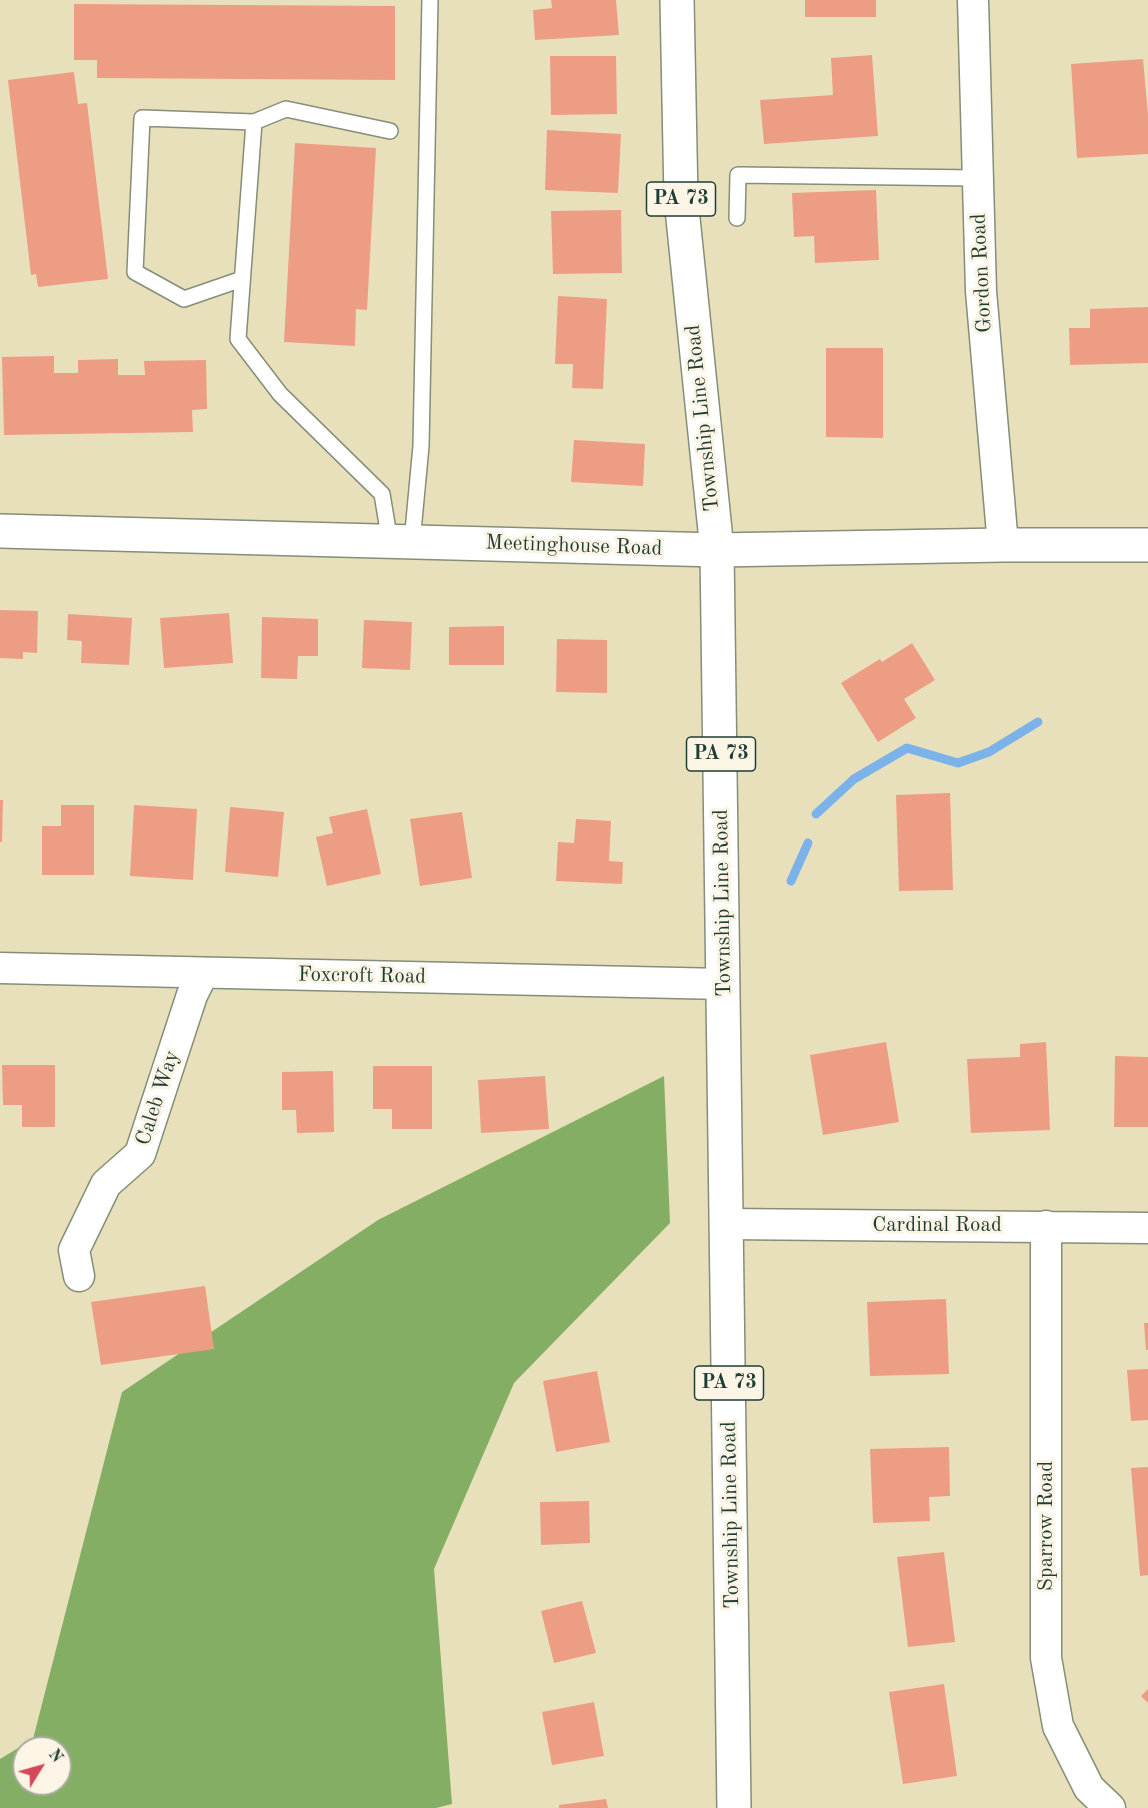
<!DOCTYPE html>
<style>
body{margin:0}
#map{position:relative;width:1148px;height:1808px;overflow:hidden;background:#e8e0bb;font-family:"Old Standard TT",serif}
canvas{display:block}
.north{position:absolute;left:12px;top:1736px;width:60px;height:60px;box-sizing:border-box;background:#fcf5e5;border:2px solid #a4ab9e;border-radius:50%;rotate:53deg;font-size:16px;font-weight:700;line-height:24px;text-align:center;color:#1f3d34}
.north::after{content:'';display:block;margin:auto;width:21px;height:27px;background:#d1495b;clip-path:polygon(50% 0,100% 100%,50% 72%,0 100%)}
</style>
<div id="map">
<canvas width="1148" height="1808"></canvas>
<div class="north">N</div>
</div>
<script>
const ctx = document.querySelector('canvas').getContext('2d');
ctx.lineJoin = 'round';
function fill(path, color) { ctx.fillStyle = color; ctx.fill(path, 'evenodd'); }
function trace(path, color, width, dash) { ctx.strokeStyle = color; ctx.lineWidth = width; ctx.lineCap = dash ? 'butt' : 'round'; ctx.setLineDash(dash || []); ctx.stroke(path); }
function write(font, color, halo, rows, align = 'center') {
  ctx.font = font + ' "Old Standard TT",serif'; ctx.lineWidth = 6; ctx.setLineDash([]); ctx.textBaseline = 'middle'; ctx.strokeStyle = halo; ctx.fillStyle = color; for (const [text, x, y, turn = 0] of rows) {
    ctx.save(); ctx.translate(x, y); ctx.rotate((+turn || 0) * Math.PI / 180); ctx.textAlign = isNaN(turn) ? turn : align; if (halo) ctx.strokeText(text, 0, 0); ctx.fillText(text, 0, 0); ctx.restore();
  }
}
fill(new Path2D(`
 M 664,1076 L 670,1223 L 514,1383 L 434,1569 L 452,1804 L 436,1808 L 0,1808 L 0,1759 L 33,1739 L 122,1392 L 378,1220 ZM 24,1748 L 60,1748 L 60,1784 L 24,1784 Z`), '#85ae65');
trace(new Path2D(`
 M 816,814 L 854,779 L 907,748 L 958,763 L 989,752 L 1038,722
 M 791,881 L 808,843`), '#7bb2ea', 9);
fill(new Path2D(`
 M 551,0 L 616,0 L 619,35 L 535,40 L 533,10 L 552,8 Z
 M 805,0 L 876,0 L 876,17 L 805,17 Z
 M 74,4 L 395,6 L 395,80 L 97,78 L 97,60 L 74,60 Z
 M 872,55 L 878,136 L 764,144 L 760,100 L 833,95 L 831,58 Z
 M 550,56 L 616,56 L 617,114 L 551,115 Z
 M 1143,59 L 1148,115 L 1148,154 L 1077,158 L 1071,64 Z
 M 74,72 L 78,104 L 87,103 L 108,279 L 38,287 L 36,274 L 31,275 L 8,80 Z
 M 547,130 L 621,134 L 618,193 L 545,190 Z
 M 295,143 L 376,148 L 367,310 L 356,309 L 355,346 L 284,342 Z
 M 876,190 L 879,260 L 815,263 L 814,236 L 794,237 L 792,193 Z
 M 621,210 L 622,273 L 553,274 L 551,211 Z
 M 558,296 L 607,299 L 603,389 L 572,388 L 573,364 L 555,364 Z
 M 1148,307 L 1148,363 L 1070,365 L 1069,328 L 1090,328 L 1090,309 Z
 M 826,348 L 883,348 L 883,438 L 826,437 Z
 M 54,356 L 54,373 L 78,373 L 78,360 L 118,359 L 118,375 L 145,375 L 144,361 L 206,360 L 207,409 L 192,410 L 193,432 L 4,435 L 2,357 Z
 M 574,440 L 645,444 L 643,486 L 571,482 Z
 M 0,610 L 38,611 L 37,653 L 23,652 L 23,659 L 0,658 Z
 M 229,613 L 233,663 L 164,668 L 160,618 Z
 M 68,614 L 132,618 L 129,665 L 81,663 L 82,641 L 67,640 Z
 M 262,617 L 318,619 L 318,656 L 298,656 L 297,679 L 261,678 Z
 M 364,620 L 412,622 L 410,670 L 362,668 Z
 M 504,626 L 504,665 L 449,665 L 449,627 Z
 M 557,639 L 607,640 L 607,693 L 556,692 Z
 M 912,643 L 935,680 L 904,699 L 916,718 L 878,742 L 841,683 L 880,659 L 882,662 Z
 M 950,793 L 953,890 L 899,891 L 896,795 Z
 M 0,800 L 3,800 L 2,842 L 0,842 Z
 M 61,805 L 94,805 L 94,875 L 42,875 L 42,826 L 61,826 Z
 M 134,805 L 197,809 L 193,880 L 130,876 Z
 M 230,807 L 284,812 L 278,877 L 225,872 Z
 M 367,809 L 381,874 L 327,886 L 316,837 L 333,833 L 329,817 Z
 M 462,812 L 472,878 L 420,886 L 410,819 Z
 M 576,819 L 611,821 L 609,861 L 623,862 L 622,884 L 556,881 L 558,842 L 574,843 Z
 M 886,1042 L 899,1122 L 823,1135 L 810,1055 Z
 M 1046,1042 L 1050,1130 L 971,1133 L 967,1059 L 1020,1057 L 1020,1044 Z
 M 1115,1056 L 1148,1057 L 1148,1127 L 1114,1127 Z
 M 2,1065 L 55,1065 L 55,1127 L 22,1127 L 22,1105 L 3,1105 Z
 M 373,1066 L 432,1066 L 432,1129 L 392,1129 L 392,1109 L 373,1109 Z
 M 333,1071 L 334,1132 L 297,1133 L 296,1110 L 282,1110 L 282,1072 Z
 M 545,1076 L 549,1129 L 481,1133 L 478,1080 Z
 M 205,1286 L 214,1349 L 101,1365 L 91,1302 Z
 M 946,1299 L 949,1374 L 870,1376 L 867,1302 Z
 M 1144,1323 L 1148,1323 L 1148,1350 L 1146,1350 Z
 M 1148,1369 L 1148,1420 L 1131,1421 L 1127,1370 Z
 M 597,1371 L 610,1442 L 556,1452 L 543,1381 Z
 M 949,1447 L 950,1496 L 929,1497 L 930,1521 L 873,1523 L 870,1449 Z
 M 1148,1467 L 1148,1575 L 1140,1576 L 1131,1468 Z
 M 589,1501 L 590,1543 L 541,1545 L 540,1502 Z
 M 944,1552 L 955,1642 L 908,1647 L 897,1557 Z
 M 582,1601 L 596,1653 L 554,1663 L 541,1611 Z
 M 944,1684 L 957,1776 L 903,1784 L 889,1692 Z
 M 1148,1689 L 1148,1703 L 1141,1696 Z
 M 594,1702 L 604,1756 L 552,1765 L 542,1712 Z
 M 606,1799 L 608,1808 L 559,1808 L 559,1805 Z`), '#ee9d85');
const lane = new Path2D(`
 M 254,122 L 286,109 L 390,131
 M 737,218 L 738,175 L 977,178
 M 242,279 L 184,299 L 135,272 L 142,118 L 254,122 L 238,339 L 280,394 L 382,494 L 390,542
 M 412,542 L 421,446 L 430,0`);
const street = new Path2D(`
 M 973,0 L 981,291 L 1003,545
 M 0,968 L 724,984
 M 727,1224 L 1148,1228
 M 1046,1226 L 1046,1658 L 1058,1726 L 1089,1788 L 1110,1808
 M 79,1276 L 74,1250 L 106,1184 L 140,1154 L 192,995 L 203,973`);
const secondary = new Path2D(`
 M 0,531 L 717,550 L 1003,545 L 1148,545`);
const primary = new Path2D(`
 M 677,0 L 681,199 L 717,550 L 734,1808`);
trace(lane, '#848e78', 18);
trace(street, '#848e78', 33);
trace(secondary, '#848e78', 36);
trace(primary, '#848e78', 36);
trace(lane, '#fff', 15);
trace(street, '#fff', 30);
trace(secondary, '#fff', 33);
trace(primary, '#fff', 33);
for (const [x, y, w] of [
 [681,199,69],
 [721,754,69],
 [729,1383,69]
]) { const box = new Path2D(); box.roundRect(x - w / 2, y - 17, w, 34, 4.5); ctx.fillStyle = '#fcf5e5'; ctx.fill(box); trace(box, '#1f3d34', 1.5); }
write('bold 20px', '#1f3d34', null, [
 ["PA 73",681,199],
 ["PA 73",721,754],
 ["PA 73",729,1383]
]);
write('21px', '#1f3d34', '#fcf5e5', [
 ["Gordon Road",982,273,-93],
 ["Township Line Road",703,418,-96],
 ["Meetinghouse Road",574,546,2],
 ["Township Line Road",723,903,-91],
 ["Foxcroft Road",362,976,1],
 ["Caleb Way",158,1098,-72],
 ["Cardinal Road",937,1225],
 ["Township Line Road",731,1515,-91],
 ["Sparrow Road",1046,1526,-90]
]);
</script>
